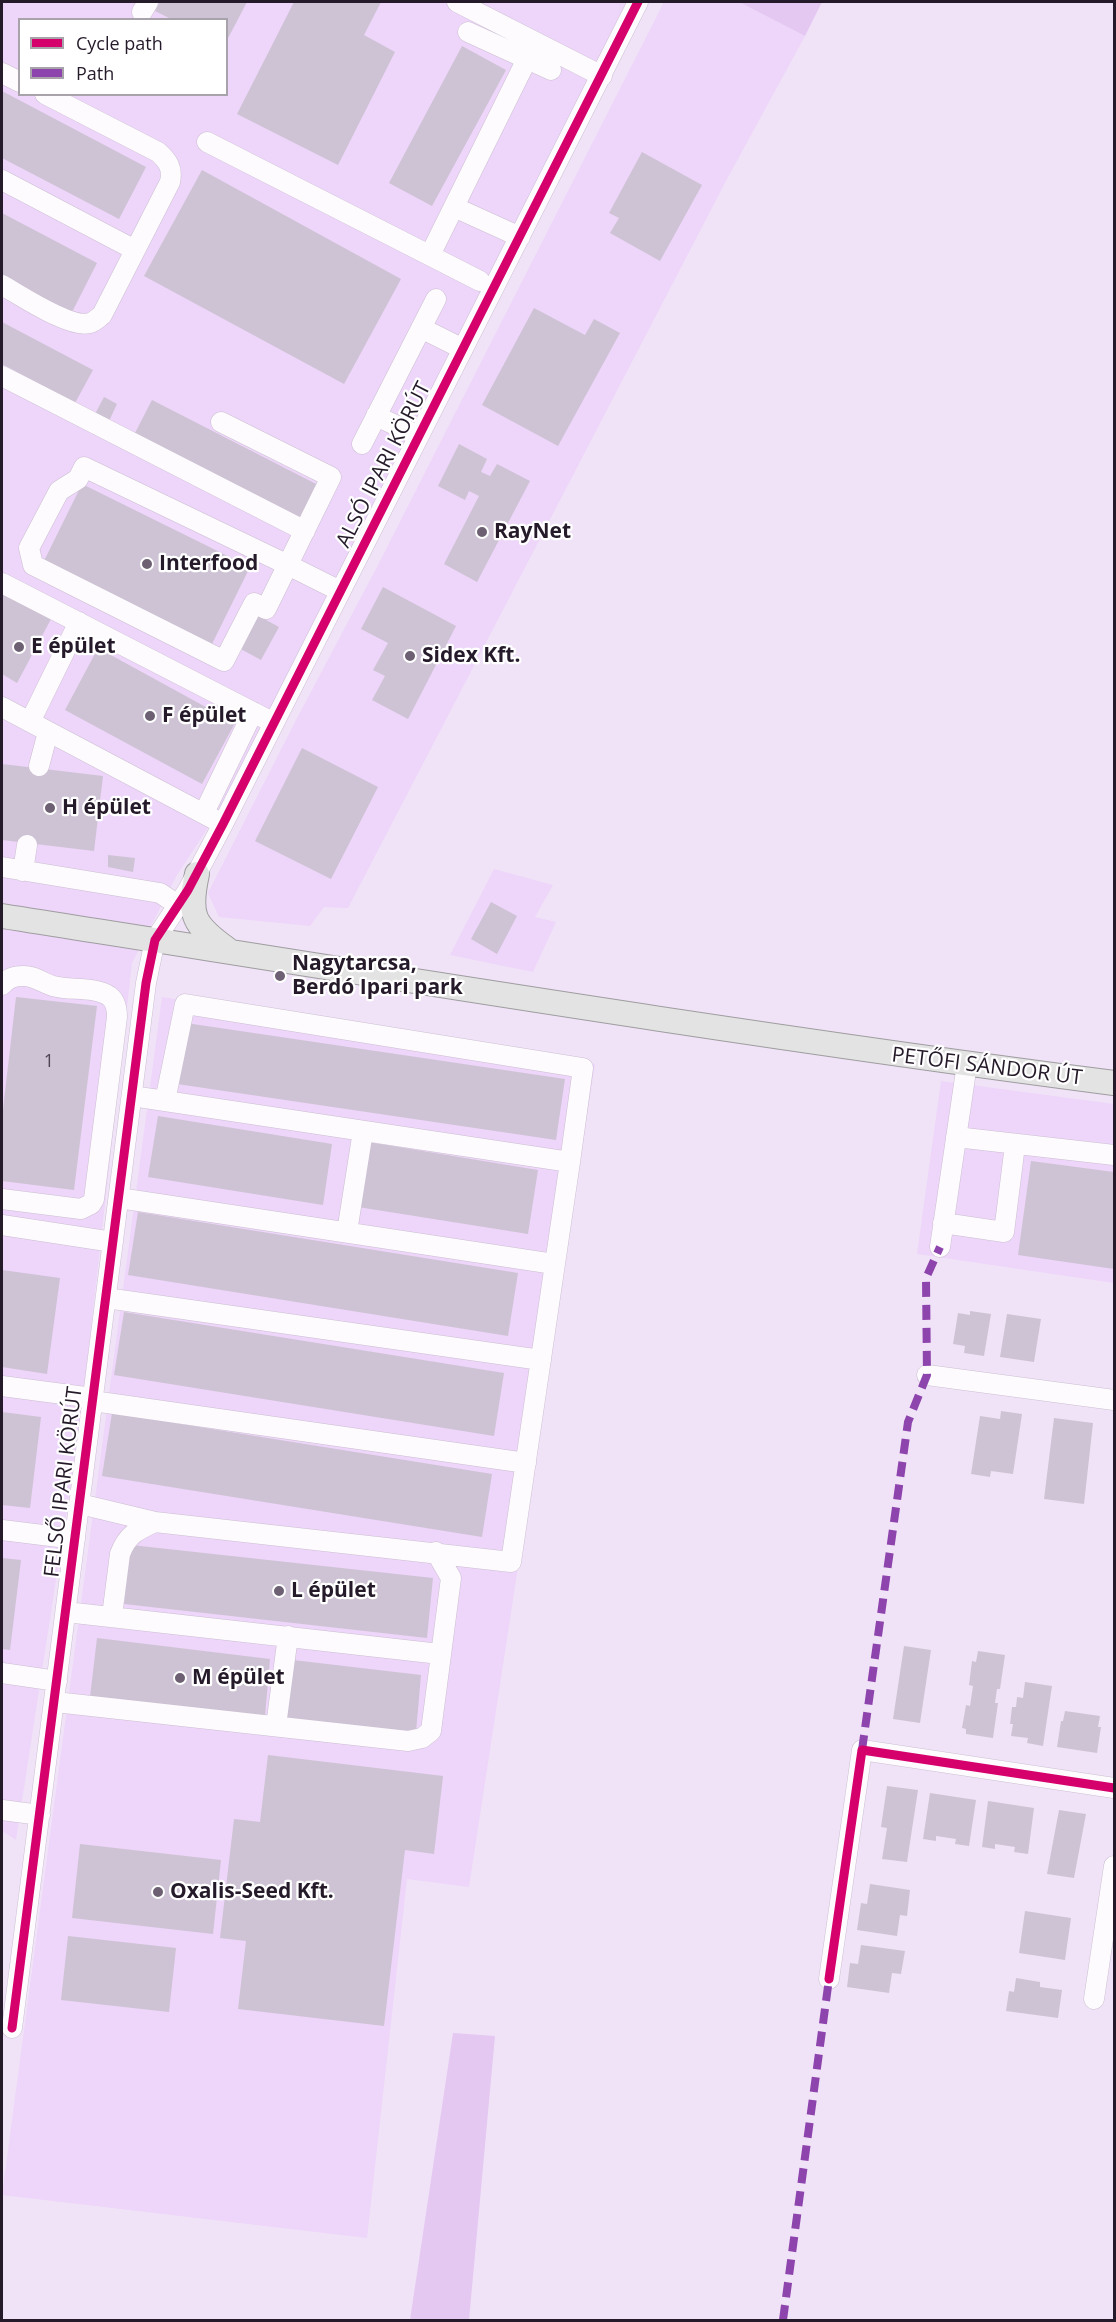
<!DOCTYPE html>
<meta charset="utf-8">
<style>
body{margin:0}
#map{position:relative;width:1116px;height:2322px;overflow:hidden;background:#f0e3f7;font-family:"Open Sans",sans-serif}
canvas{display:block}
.frame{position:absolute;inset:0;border:3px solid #251a2a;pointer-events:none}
.legend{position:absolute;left:18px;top:18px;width:210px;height:78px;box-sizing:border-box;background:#fff;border:2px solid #a8a3aa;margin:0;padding:8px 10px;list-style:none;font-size:18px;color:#251a2a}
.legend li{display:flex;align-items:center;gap:12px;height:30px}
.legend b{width:30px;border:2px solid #a8a3aa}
</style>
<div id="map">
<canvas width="1116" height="2322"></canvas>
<div class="frame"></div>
<ul class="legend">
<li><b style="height:8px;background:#d6006c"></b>Cycle path</li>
<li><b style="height:8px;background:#8e44ad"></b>Path</li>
</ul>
</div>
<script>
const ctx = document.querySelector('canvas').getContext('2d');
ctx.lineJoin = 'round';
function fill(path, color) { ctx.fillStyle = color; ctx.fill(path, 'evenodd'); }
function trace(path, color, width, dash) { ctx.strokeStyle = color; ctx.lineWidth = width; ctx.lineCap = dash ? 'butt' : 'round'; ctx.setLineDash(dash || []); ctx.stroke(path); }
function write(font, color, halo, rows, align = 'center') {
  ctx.font = font + ' "Open Sans",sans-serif'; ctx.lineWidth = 4.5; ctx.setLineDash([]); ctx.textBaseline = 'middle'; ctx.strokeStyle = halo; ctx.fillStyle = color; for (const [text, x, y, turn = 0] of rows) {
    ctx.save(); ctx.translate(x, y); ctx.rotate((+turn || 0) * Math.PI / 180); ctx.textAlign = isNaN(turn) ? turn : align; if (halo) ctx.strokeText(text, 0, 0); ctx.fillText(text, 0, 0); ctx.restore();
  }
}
fill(new Path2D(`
 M 2,2 L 627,2 L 221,808 L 177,875 L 132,963 L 81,1417 L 16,1840 L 2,1831 ZM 20,20 L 226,20 L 226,94 L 20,94 Z
 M 664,2 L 739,2 L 805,36 L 727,179 L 348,908 L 324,907 L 310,926 L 219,917 L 208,893 L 295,722 L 377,567 Z
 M 494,869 L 553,885 L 535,917 L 556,922 L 533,972 L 450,955 Z
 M 162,997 L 595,1064 L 469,1887 L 407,1879 L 367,2238 L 2,2195 Z
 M 941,1081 L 1114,1104 L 1114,1283 L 917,1254 Z`), '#eed5fa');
fill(new Path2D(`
 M 739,2 L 822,2 L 805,36 Z
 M 453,2033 L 495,2036 L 469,2320 L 410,2320 Z`), '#e4c8f1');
fill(new Path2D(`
 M 160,2 L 247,2 L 226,42 L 226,20 L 173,20 L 155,11 Z
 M 294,2 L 381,2 L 364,35 L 395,52 L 338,165 L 237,114 Z
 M 462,46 L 506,70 L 432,206 L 389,183 Z
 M 2,91 L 146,167 L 119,219 L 2,158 Z
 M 642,152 L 702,185 L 660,261 L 610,233 L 619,218 L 609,213 Z
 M 202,170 L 401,279 L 344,384 L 144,276 Z
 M 2,213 L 97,263 L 70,316 L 2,281 Z
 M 534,308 L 585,335 L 594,319 L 620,333 L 558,446 L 482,405 Z
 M 2,322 L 93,370 L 75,403 L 2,364 Z
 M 104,397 L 117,404 L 109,421 L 95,414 Z
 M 152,400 L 322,487 L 305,521 L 135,433 Z
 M 459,444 L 487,459 L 481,472 L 490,476 L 497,464 L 530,481 L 477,582 L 444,564 L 479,496 L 469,491 L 465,500 L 438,486 Z
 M 82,484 L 250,567 L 212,644 L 44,561 Z
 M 383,587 L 456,626 L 408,719 L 372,700 L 385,676 L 373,670 L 388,643 L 361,629 Z
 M 2,592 L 51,619 L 17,683 L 2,674 Z
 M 255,614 L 279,627 L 261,660 L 237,647 Z
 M 98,648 L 235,723 L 202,784 L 65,710 Z
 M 302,748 L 378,787 L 331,879 L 255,841 Z
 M 2,764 L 103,776 L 94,851 L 2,840 Z
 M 108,855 L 135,858 L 133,872 L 108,867 Z
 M 491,902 L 517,916 L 497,954 L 471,939 Z
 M 16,997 L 97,1006 L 74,1190 L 2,1181 L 2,1118 Z
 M 186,1023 L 565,1079 L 556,1140 L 177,1084 Z
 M 158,1116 L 332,1144 L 323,1205 L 148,1177 Z
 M 368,1142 L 538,1170 L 528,1234 L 358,1207 Z
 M 1031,1161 L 1114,1172 L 1114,1269 L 1018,1255 Z
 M 138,1212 L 518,1273 L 508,1336 L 128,1275 Z
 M 2,1270 L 60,1278 L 47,1374 L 2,1367 Z
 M 970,1311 L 991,1314 L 984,1356 L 964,1353 L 965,1346 L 953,1344 L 958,1313 L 970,1315 Z
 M 124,1312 L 504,1373 L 494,1436 L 114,1375 Z
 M 1007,1314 L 1041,1319 L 1034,1362 L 1000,1357 Z
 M 1001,1411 L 1022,1414 L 1013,1474 L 991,1471 L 990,1477 L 971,1474 L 980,1416 L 1000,1419 Z
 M 2,1412 L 41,1417 L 30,1508 L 2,1505 Z
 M 112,1413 L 492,1474 L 482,1537 L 102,1476 Z
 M 1054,1418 L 1093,1423 L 1084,1504 L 1044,1499 Z
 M 131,1545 L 433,1578 L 427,1638 L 124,1604 Z
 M 2,1558 L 21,1560 L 10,1650 L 2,1649 Z
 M 97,1638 L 270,1659 L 265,1716 L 90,1697 Z
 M 904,1646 L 931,1650 L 920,1723 L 893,1719 Z
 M 978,1651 L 1005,1655 L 1000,1689 L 997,1689 L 995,1703 L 998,1703 L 993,1738 L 966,1734 L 966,1729 L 962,1728 L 966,1705 L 970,1706 L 973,1686 L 969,1685 L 972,1661 L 976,1662 Z
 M 293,1660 L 421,1675 L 416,1732 L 286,1719 Z
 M 1025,1682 L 1052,1686 L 1043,1746 L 1027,1743 L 1028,1738 L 1011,1736 L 1013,1724 L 1010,1724 L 1012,1707 L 1016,1707 L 1017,1697 L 1023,1698 Z
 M 1065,1711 L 1100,1716 L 1098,1727 L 1101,1727 L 1097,1753 L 1057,1747 L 1061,1721 L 1063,1721 Z
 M 268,1755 L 443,1776 L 434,1854 L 405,1850 L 384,2026 L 238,2009 L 246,1941 L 220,1938 L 234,1819 L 260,1822 Z
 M 887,1786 L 918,1790 L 907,1862 L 882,1859 L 887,1828 L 881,1827 Z
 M 930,1793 L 976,1800 L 969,1846 L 955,1844 L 956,1839 L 936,1836 L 936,1841 L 923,1839 Z
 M 988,1801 L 1034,1808 L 1028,1854 L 1014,1852 L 1015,1847 L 995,1844 L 995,1849 L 982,1847 Z
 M 1059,1810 L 1086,1814 L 1074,1878 L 1047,1874 Z
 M 80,1844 L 221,1860 L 213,1934 L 72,1918 Z
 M 870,1884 L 910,1890 L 907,1916 L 900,1915 L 897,1936 L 857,1930 L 861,1903 L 867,1904 Z
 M 1025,1911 L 1071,1918 L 1065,1960 L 1019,1953 Z
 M 68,1936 L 176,1948 L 169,2012 L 61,2000 Z
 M 861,1945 L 905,1951 L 901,1974 L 892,1973 L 889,1993 L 847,1987 L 850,1963 L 858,1964 Z
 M 1016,1978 L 1040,1982 L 1040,1987 L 1062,1990 L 1058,2018 L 1006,2011 L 1009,1991 L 1014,1992 Z`), '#cec3d4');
const minor = new Path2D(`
 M 457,2 L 602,76
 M 142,12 L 148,2
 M 468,32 L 551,70
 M 2,73 L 20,82
 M 207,142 L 480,281
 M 2,180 L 135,250
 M 454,207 L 520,237
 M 430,255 L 527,59
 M 2,285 C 20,295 70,329 90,323 C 94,322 98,318 102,315 L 170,182 C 173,168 168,161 158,152 L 45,94
 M 421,328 L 463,349
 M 2,376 L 305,531
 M 376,416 L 419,436
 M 221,422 L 331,477 L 266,609 L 254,603 L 224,661 L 33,565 L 29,548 L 59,491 L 78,479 L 84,467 L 288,565 L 340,591
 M 362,444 L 436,299
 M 2,583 L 274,723
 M 2,707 L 223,824
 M 30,722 L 79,622
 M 39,766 L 48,732
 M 204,813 L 253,712
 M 2,867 L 160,893 L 178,905
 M 23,871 L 27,845
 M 2,985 C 7,979 14,976 22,976 C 34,975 42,983 53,986 C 70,991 94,986 109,996 C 116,1001 117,1009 117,1017 L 94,1199 L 91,1204 L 81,1209 L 2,1199
 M 132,1096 L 570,1162
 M 956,1137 L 1114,1155
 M 119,1198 L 554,1264
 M 943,1223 L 1004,1232 L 1015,1145
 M 2,1225 L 113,1242
 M 347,1232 L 363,1131
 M 940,1247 L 967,1064
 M 106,1298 L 541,1360
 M 927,1375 L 1114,1400
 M 2,1386 L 93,1398
 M 93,1401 L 526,1463
 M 80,1504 L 155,1522 L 511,1562 L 570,1162 L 583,1068 L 185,1004 L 165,1101
 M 2,1530 L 75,1539
 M 66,1612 L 440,1654
 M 112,1616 L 120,1554 C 127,1535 137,1530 155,1522
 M 2,1673 L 57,1681
 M 55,1702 L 408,1741 L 422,1738 L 431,1731 L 451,1578 L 436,1552
 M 276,1726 L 288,1636
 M 2,1810 L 40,1815
 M 829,1979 L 862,1750 L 1114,1788
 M 1094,1999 L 1114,1866
 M 12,2028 L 146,983 L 155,940 L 188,890 L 223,824 L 638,2`);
const major = new Path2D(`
 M 197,874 C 188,915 193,925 227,949
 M 2,916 C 372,974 742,1035 1114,1083`);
trace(minor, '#cbbfd1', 21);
trace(major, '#9f9da0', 26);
trace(minor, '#fdfbfe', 20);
trace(major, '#e2e3e2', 24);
trace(new Path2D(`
 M 862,1750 L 908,1422 L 927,1375 L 926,1278 L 940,1247
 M 783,2320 L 829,1979`), '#8e44ad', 8, [15, 8]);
trace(new Path2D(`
 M 829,1979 L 862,1750 L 1114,1788
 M 12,2028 L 146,983 L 155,940 L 188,890 L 223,824 L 638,2`), '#d6006c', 9);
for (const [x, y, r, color] of [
 [482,532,6,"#6c6072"],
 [147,564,6,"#6c6072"],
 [19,647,6,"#6c6072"],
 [410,656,6,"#6c6072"],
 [150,716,6,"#6c6072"],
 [50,808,6,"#6c6072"],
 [280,976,6,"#6c6072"],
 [279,1591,6,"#6c6072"],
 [180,1678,6,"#6c6072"],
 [158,1892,6,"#6c6072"]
]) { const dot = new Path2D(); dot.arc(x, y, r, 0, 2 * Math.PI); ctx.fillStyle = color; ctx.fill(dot); trace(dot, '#fff', 2); }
write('18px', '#4f4454', null, [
 ["1",49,1062]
]);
write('21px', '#251a2a', '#fff', [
 ["ALSÓ IPARI KÖRÚT",384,465,-63],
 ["PETŐFI SÁNDOR ÚT",987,1067,7],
 ["FELSŐ IPARI KÖRÚT",64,1482,-83]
]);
write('bold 21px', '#251a2a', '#fff', [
 ["RayNet",494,532],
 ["Interfood",159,564],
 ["E épület",31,647],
 ["Sidex Kft.",422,656],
 ["F épület",162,716],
 ["H épület",62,808],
 ["Nagytarcsa,",292,964],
 ["Berdó Ipari park",292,988],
 ["L épület",291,1591],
 ["M épület",192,1678],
 ["Oxalis-Seed Kft.",170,1892]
], 'left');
</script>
